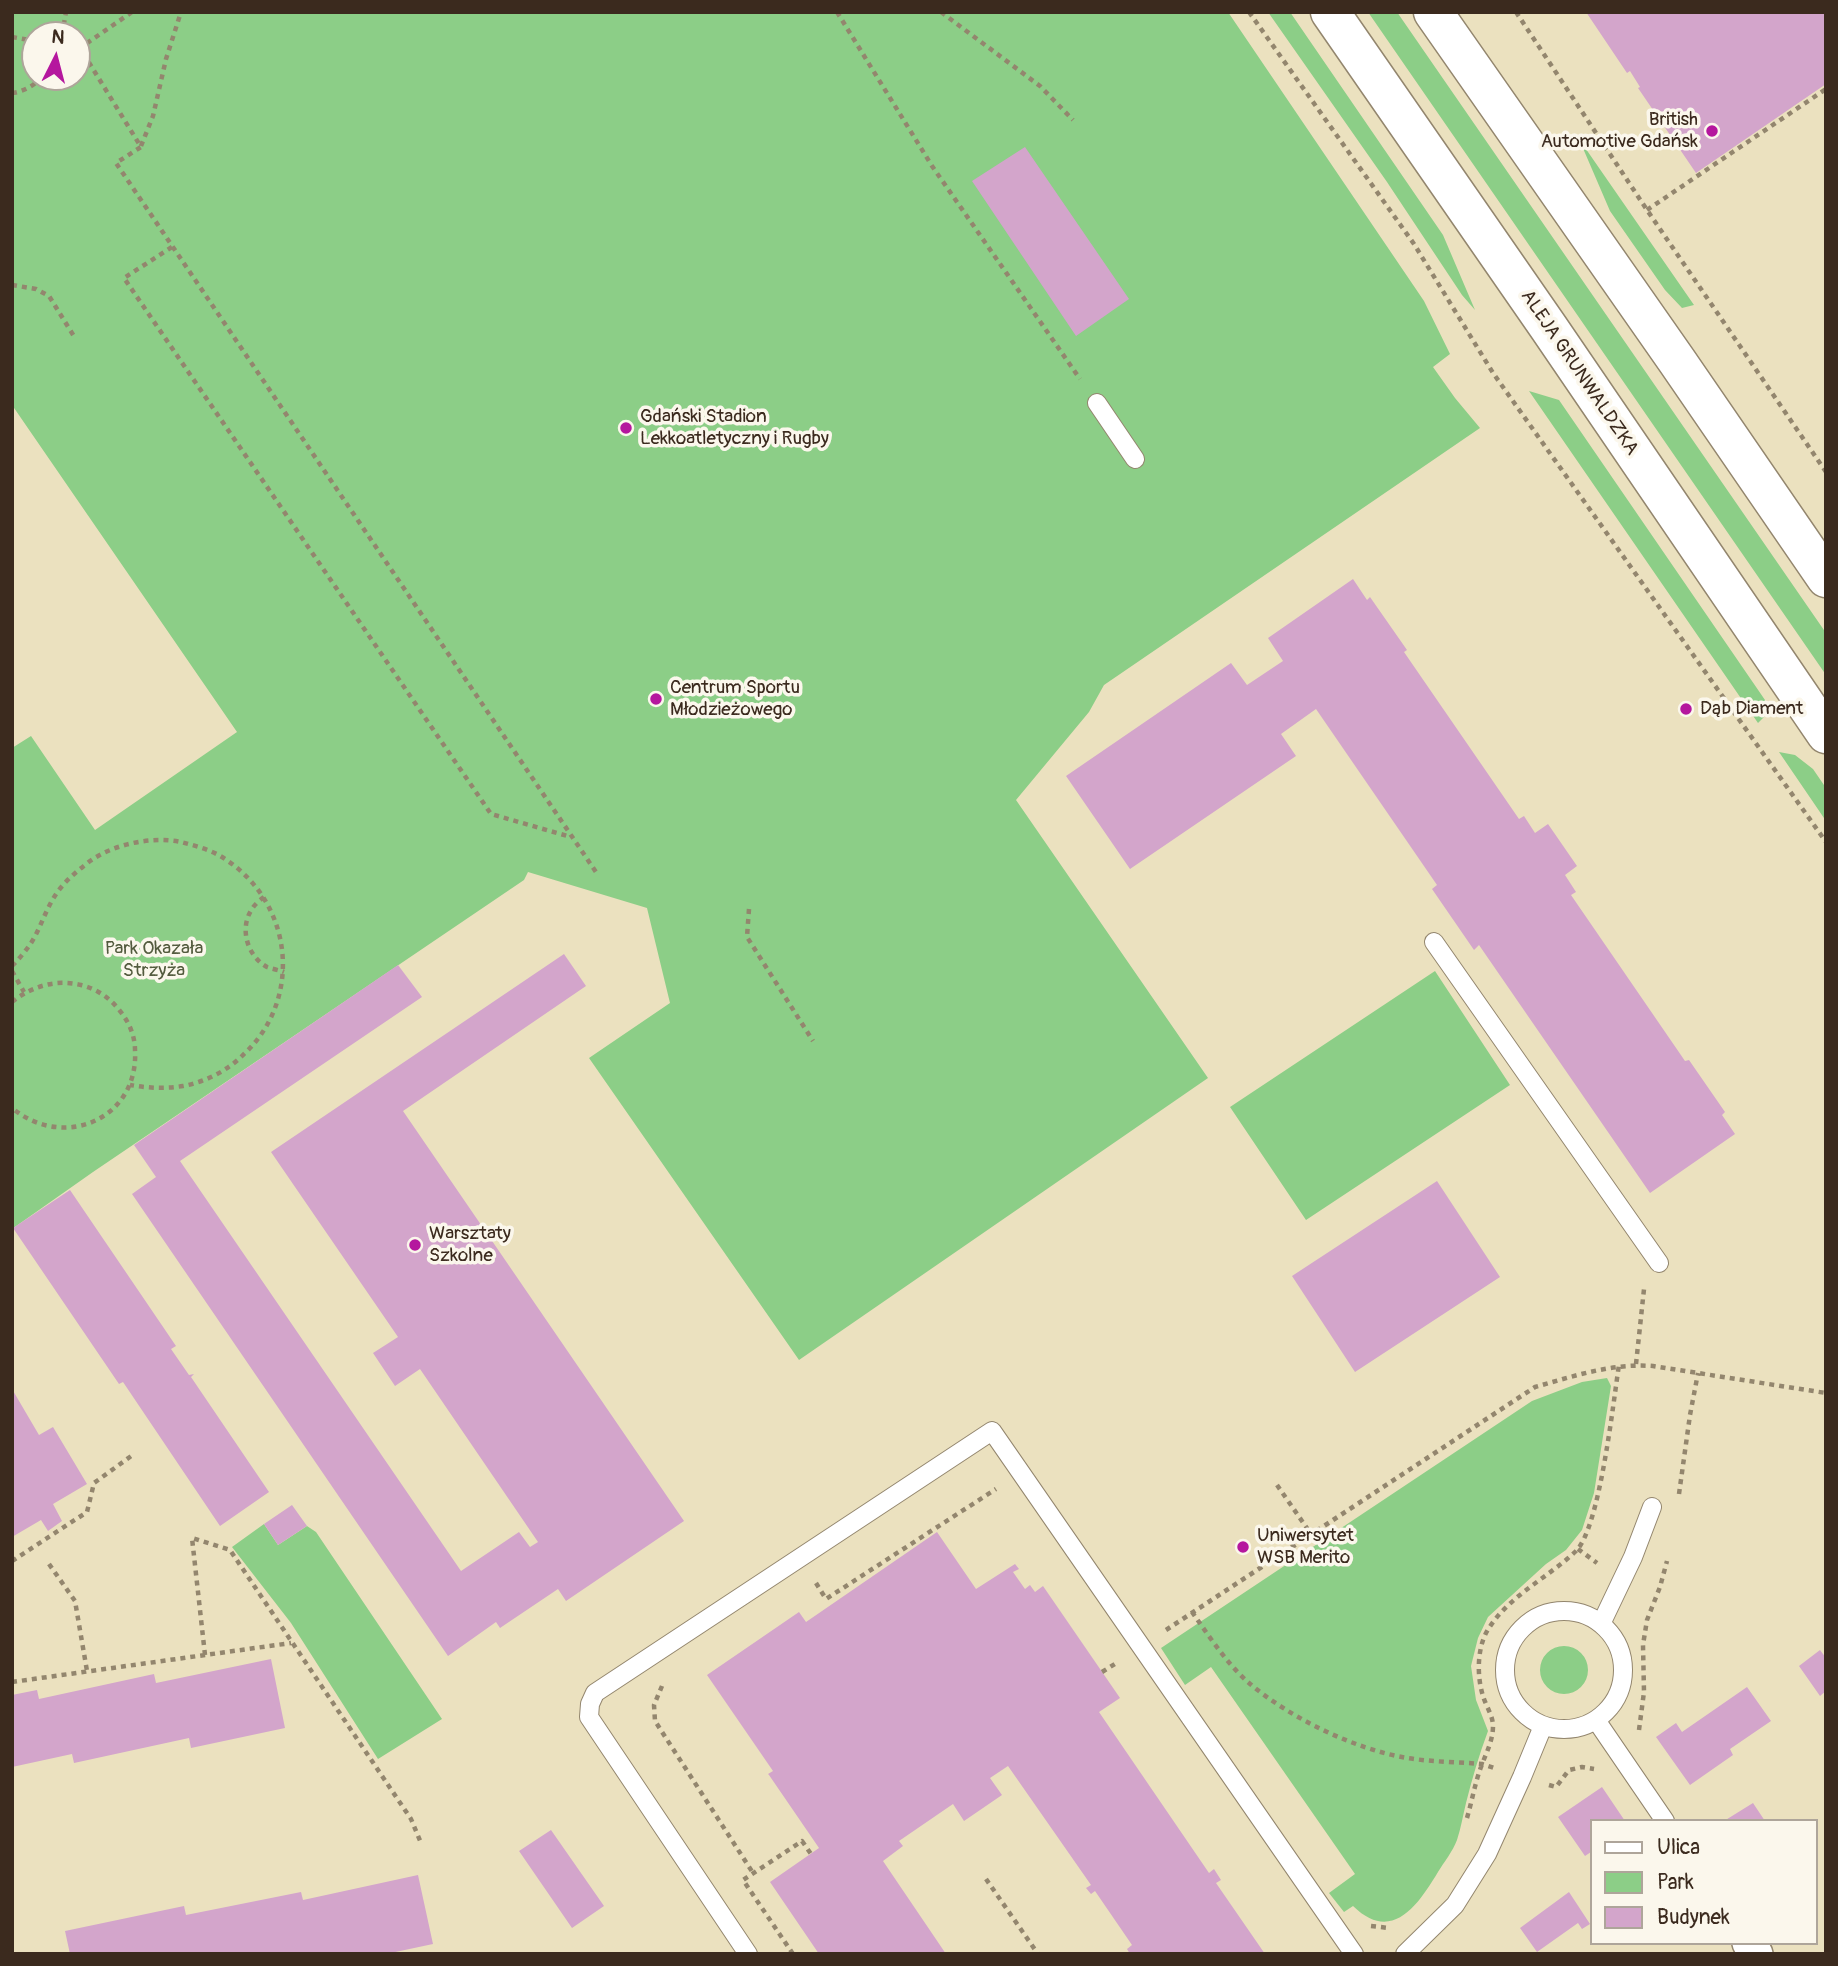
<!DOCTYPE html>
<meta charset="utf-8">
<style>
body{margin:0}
#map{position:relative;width:1838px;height:1966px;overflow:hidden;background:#ebe1bf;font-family:Pangolin,sans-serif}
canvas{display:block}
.frame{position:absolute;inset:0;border:14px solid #3b2a1e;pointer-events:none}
.legend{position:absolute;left:1590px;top:1819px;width:228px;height:126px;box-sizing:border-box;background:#fbf7ec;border:2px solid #aea59a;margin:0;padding:9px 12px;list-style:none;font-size:21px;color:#3b2a1e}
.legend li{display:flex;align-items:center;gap:14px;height:35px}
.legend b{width:35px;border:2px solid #aea59a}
.north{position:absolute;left:21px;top:21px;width:70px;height:70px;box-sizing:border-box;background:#fbf7ec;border:2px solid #aea59a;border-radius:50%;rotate:6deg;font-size:19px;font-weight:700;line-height:28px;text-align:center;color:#3b2a1e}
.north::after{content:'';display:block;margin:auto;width:24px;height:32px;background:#b5179e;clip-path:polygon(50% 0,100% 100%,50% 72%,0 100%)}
</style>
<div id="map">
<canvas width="1838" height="1966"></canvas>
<div class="frame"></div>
<ul class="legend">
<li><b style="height:9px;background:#fff"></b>Ulica</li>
<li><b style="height:19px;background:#8cce87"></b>Park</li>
<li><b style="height:19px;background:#d3a5cb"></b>Budynek</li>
</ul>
<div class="north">N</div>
</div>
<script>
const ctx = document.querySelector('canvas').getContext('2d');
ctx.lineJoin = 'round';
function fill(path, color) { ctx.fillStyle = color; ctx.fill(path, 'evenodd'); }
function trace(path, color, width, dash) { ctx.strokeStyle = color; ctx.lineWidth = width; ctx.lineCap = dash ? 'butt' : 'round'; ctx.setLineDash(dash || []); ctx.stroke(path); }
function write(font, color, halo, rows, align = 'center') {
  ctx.font = font + ' Pangolin,sans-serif'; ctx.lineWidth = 7; ctx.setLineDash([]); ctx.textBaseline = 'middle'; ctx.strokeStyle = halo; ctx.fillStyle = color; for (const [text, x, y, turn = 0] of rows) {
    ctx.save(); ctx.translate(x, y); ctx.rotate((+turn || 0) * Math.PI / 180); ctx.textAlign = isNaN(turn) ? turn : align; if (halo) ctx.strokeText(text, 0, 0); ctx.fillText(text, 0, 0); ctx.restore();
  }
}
fill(new Path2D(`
 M 12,12 L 1228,12 L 1424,301 L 1450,354 L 1433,367 L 1455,398 L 1480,428 L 1104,685 L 1089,712 L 1016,800 L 1208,1078 L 799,1360 L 589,1058 L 670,1003 L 647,908 L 528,872 L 524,880 L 93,1172 L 12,1229 L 12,748 L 31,736 L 95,830 L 237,732 L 12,405 ZM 35,35 L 77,35 L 77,77 L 35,77 Z
 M 1268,12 L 1290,12 L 1443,235 L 1475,310 L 1462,295 L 1387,182 Z
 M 1368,12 L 1397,12 L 1826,633 L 1826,675 Z
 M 1579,139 L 1694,305 L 1682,308 L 1665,290 L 1610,211 Z
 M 1529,391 L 1559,400 L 1765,700 L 1766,715 L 1758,723 Z
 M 1779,752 L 1795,755 L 1813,769 L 1826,788 L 1826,821 Z
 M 1435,971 L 1510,1085 L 1306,1220 L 1230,1107 Z
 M 1607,1378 L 1611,1386 L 1594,1493 L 1582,1530 L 1566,1550 L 1546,1564 L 1488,1617 L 1478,1638 L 1471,1666 L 1476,1700 L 1488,1731 C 1479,1755 1472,1779 1466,1803 C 1463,1815 1461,1828 1457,1840 C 1453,1851 1444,1862 1438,1872 C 1418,1905 1392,1944 1353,1906 L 1344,1912 L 1329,1893 L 1355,1874 L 1211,1667 L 1185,1685 L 1161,1648 L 1532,1401 L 1582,1382 Z
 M 264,1524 L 278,1545 L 307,1526 L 316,1532 L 442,1719 L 378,1759 L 291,1623 L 232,1547 Z
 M1540 1670a24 24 0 1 1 48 0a24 24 0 1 1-48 0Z`), '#8cce87');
fill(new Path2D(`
 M 1586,12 L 1826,12 L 1826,84 L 1696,173 L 1638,88 L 1640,87 L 1630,71 L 1627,73 Z
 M 1025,147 L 1129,299 L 1076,336 L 972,181 Z
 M 1353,579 L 1367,600 L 1370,597 L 1407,650 L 1404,652 L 1519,819 L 1524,816 L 1535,833 L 1548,824 L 1577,866 L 1565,875 L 1576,892 L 1571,895 L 1685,1061 L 1689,1060 L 1725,1112 L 1722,1115 L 1735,1134 L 1650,1193 L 1479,945 L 1474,950 L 1432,889 L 1437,885 L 1316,709 L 1281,734 L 1296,756 L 1130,869 L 1066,776 L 1231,663 L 1247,685 L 1283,661 L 1268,638 Z
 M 564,954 L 586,986 L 403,1111 L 684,1521 L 566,1601 L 558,1589 L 500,1628 L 496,1622 L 448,1656 L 132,1194 L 156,1177 L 134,1145 L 398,965 L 422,997 L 180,1161 L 461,1571 L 519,1532 L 530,1547 L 538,1542 L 420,1369 L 395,1386 L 373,1353 L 398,1337 L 271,1152 Z
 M 1437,1181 L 1500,1277 L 1355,1372 L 1292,1276 Z
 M 70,1190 L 176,1346 L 171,1349 L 189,1375 L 194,1374 L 191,1377 L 269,1492 L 220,1526 L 123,1382 L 119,1384 L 13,1228 Z
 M 12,1389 L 39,1435 L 53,1427 L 87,1484 L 53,1504 L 62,1521 L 48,1531 L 41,1520 L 12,1537 Z
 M 292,1505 L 307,1526 L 278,1545 L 264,1524 Z
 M 937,1532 L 976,1589 L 1015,1564 L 1019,1569 L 1013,1572 L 1025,1589 L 1030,1585 L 1035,1592 L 1043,1586 L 1120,1698 L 1099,1712 L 1209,1873 L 1214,1869 L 1221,1880 L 1216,1883 L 1265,1954 L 1130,1954 L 1127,1949 L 1132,1945 L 1095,1891 L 1091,1894 L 1086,1888 L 1091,1885 L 1008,1766 L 990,1778 L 1002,1795 L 964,1821 L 953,1804 L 899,1841 L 903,1846 L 883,1861 L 946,1954 L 819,1954 L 770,1882 L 819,1848 L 769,1775 L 768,1774 L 773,1771 L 707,1675 L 799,1612 L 806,1622 Z
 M 1820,1650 L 1826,1658 L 1826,1691 L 1820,1696 L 1799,1666 Z
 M 271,1659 L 285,1728 L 191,1748 L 189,1738 L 74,1763 L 72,1754 L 12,1767 L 12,1695 L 37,1690 L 39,1699 L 154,1674 L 156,1683 Z
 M 1747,1687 L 1771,1721 L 1730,1749 L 1733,1755 L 1690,1785 L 1656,1737 L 1676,1723 L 1682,1732 Z
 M 1602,1787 L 1625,1821 L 1591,1821 L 1591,1852 L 1585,1856 L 1558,1817 Z
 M 1753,1803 L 1765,1821 L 1724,1821 Z
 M 551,1830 L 604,1906 L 572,1928 L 519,1851 Z
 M 418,1875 L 433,1944 L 386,1954 L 70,1954 L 65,1931 L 184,1906 L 186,1915 L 301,1892 L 303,1900 Z
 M 1569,1892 L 1590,1924 L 1582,1929 L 1578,1923 L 1537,1952 L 1520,1928 Z`), '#d3a5cb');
const service = new Path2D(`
 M 1097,403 L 1135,459
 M 1434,942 L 1659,1263
 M1505 1670a59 59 0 1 1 118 0a59 59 0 1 1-118 0Z
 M 1601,1624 L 1633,1557 L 1652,1507
 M 1596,1720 L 1665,1821
 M 748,1954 L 589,1717 L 590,1704 L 595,1693 L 992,1431 L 1354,1954
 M 1405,1954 L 1455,1905 L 1487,1854 L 1522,1777 L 1543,1726`);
const minor = new Path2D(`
 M 1749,1943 L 1756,1954`);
const primary = new Path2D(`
 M 1330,12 L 1549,328 L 1826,734
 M 1433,12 L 1677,361 L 1826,578`);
trace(service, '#93866e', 20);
trace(minor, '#93866e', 36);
trace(primary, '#93866e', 41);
trace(new Path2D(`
 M 132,12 L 80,48 L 141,147 L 116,163 L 598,875
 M 837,12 L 932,166 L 1080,379
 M 941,12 L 1040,86 L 1073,120
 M 1249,12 L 1414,244 L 1493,373 L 1826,842
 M 1516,12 L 1647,210 L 1826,472
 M 62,35 L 66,12
 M 12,37 L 35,41
 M 12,93 C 23,92 35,85 42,77
 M 141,146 L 153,116 L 166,59 L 181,12
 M 1647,210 L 1826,89
 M 172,247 L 124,278 L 491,814 L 571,837
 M 12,285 L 36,289 L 49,296 L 75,338
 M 264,897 C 260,900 255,904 252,909 C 239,928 247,956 267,967 C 272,969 279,970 284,972
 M 749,909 L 747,937 L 813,1041
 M 12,966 C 18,960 24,953 29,946 C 39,932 44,914 53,899 C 62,883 76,872 90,861 C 114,844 152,836 181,842 C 196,846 212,850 225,859 C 294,904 303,1000 243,1055 C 227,1071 205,1082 183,1086 C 165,1089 148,1088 130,1085
 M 12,971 L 24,992
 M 12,1002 C 32,986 56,979 81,985 C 97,989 110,998 120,1011 C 129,1022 135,1036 135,1050 C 139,1119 64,1151 12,1108
 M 1636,1364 L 1644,1289
 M 1277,1485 L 1311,1534
 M 1679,1494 L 1690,1415 L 1698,1373
 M 1578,1549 L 1597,1563
 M 12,1561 L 87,1512 L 94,1483 L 134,1454
 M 49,1564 L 75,1601 L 87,1671
 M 816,1583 L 826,1599 L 996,1489
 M 1192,1612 C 1209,1636 1227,1664 1249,1683 C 1290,1718 1354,1749 1407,1758 C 1432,1762 1458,1762 1482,1764 L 1494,1768
 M 1166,1630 L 1535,1387 C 1574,1376 1612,1363 1653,1366 L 1826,1393
 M 205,1655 L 192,1538 L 230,1550 L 411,1819 L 421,1843
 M 1102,1672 L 1118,1662
 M 12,1682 L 291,1643
 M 662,1686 L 654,1705 L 655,1721 L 753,1873
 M 1639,1730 L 1644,1692 L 1643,1645 L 1647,1620 L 1660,1587 L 1667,1561
 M 1549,1785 L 1556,1787 L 1569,1770 L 1582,1767 L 1594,1769
 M 1467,1818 C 1472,1801 1475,1783 1481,1767 C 1486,1753 1493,1741 1493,1726 C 1493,1716 1486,1706 1483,1696 C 1477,1677 1477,1651 1486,1633 C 1506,1597 1548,1578 1576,1551 C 1600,1527 1613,1403 1619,1365
 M 986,1879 L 1038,1954
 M 1371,1926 L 1389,1928
 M 793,1954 L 743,1880 L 802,1841 L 811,1854`), '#93866e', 4.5, [5, 5]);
trace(service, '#fff', 18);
trace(minor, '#fff', 33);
trace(primary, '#fff', 38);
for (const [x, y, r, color] of [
 [1712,131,7,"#b5179e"],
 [626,428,7,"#b5179e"],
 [656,699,7,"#b5179e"],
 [1686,709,7,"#b5179e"],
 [415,1245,7,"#b5179e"],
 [1243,1547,7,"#b5179e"]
]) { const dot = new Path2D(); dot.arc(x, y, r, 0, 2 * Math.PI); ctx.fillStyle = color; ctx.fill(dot); trace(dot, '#fbf7ec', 2.5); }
write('19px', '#3b2a1e', '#fbf7ec', [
 ["British",1698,120,"right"],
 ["Automotive Gdańsk",1698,142,"right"],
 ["Gdański Stadion",640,417],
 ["Lekkoatletyczny i Rugby",640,439],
 ["Centrum Sportu",670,688],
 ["Młodzieżowego",670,710],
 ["Dąb Diament",1700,709],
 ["Warsztaty",429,1234],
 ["Szkolne",429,1256],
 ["Uniwersytet",1257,1536],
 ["WSB Merito",1257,1558]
], 'left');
write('19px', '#3b2a1e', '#fbf7ec', [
 ["ALEJA GRUNWALDZKA",1579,373,56]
]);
write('19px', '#535b3e', '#fbf7ec', [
 ["Park Okazała",154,949],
 ["Strzyża",154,971]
]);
</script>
